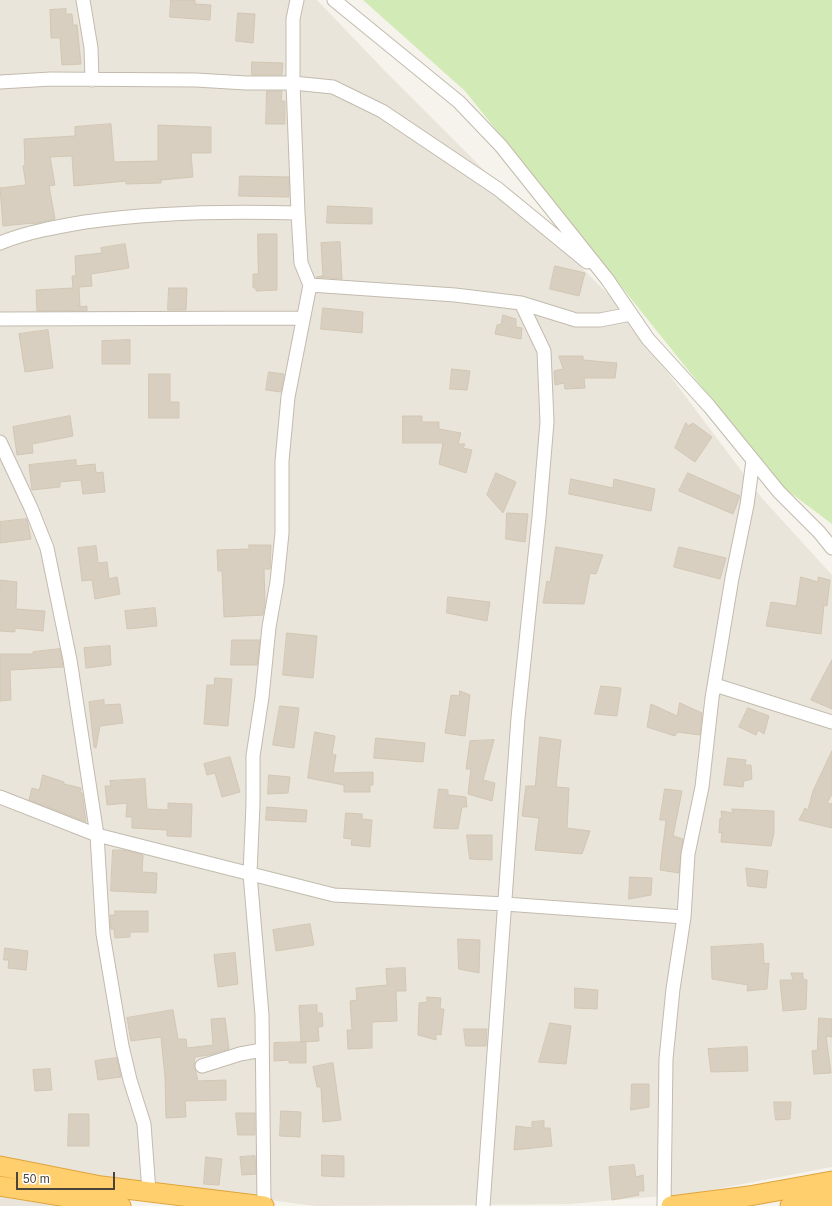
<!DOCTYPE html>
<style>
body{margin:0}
#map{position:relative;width:832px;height:1206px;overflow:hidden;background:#f6f3ec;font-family:Helvetica,sans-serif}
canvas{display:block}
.scale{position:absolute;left:16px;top:1172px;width:99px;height:18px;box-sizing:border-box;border:2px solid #4b4439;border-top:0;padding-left:5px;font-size:12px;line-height:14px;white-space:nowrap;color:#4b4439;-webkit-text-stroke:3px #fff;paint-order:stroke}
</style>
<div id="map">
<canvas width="832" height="1206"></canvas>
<div class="scale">50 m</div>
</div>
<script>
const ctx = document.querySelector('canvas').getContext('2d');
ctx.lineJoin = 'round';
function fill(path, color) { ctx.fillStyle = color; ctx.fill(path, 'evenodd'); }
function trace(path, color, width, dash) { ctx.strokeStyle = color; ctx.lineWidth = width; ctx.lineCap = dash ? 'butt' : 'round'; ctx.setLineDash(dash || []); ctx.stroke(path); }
fill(new Path2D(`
 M 0,0 L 317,0 L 384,70 L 611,297 L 761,497 L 832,575 L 832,1167 L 696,1193 L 570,1204 L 316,1206 L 140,1184 L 0,1157 Z
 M 0,1193 L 63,1206 L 0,1206 Z`), '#eae5da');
fill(new Path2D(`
 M 363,0 L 832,0 L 832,524 L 780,485 L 465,91 Z`), '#d2eab5');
const building = new Path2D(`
 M 171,0 L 195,0 L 195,4 L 211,5 L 210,20 L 170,17 Z
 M 66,9 L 66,14 L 72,14 L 73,25 L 77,25 L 81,64 L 62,65 L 60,38 L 51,38 L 50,10 Z
 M 238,13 L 255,14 L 253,43 L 236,41 Z
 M 252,62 L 283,63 L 282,75 L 252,75 Z
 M 267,91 L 282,91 L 281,101 L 285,101 L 285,124 L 266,124 Z
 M 111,124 L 114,162 L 158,161 L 158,125 L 211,127 L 211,153 L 191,153 L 193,177 L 161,180 L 161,183 L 126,184 L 126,181 L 74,186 L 72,156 L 50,157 L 55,185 L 49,186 L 55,219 L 33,224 L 33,223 L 3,226 L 0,188 L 26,185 L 23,166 L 25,165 L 24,139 L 75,136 L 75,127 Z
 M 240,176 L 289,177 L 289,197 L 239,196 Z
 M 328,206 L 372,208 L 372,224 L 327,223 Z
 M 258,234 L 277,234 L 277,290 L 256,291 L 256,288 L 253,288 L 253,274 L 258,274 Z
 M 340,242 L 342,279 L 316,277 L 323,276 L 321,243 Z
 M 125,244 L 129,268 L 91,274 L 92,286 L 79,287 L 80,307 L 87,306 L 87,311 L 37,311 L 36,290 L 73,288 L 72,276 L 76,276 L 75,256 L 102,253 L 101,248 Z
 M 555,266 L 585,273 L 579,296 L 550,289 Z
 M 169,288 L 187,288 L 186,310 L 168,310 Z
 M 323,308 L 363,312 L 362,333 L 321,329 Z
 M 503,315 L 516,319 L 516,327 L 522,328 L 521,339 L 495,334 L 497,325 L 501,324 Z
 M 48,330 L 53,368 L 25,372 L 19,334 Z
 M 130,340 L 130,364 L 102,364 L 102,341 Z
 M 559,356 L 583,356 L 583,360 L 617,363 L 615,378 L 584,378 L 585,388 L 565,389 L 564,383 L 555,385 L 554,371 L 563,369 Z
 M 452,369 L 470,371 L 467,390 L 450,389 Z
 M 269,372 L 284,374 L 281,392 L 266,390 Z
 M 149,374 L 170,374 L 170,402 L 179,402 L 179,418 L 149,418 Z
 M 70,416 L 73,436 L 32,444 L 33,453 L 17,455 L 13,427 Z
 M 403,416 L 422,416 L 422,422 L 439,422 L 439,429 L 461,433 L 458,444 L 465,444 L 463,448 L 472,450 L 466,473 L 439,464 L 443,443 L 403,443 Z
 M 686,423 L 688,426 L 693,423 L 712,437 L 695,462 L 675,448 Z
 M 76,460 L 76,466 L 95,464 L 96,473 L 103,472 L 105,492 L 83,494 L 81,480 L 60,482 L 60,487 L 32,490 L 29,465 Z
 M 496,473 L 516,482 L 503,513 L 487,495 Z
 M 688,473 L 740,496 L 733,514 L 679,491 Z
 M 571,479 L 613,488 L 614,479 L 655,489 L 651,511 L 569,494 Z
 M 507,513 L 528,514 L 525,542 L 506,539 Z
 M 27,519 L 31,539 L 0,543 L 0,522 Z
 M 249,545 L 271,545 L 270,569 L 264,569 L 265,602 L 263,615 L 224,617 L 222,571 L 218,571 L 217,550 L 249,549 Z
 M 96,546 L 98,563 L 107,562 L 109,579 L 117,577 L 120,594 L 95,599 L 92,580 L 82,581 L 78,548 Z
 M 556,547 L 603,555 L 596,574 L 590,573 L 584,604 L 543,603 L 547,581 L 550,582 Z
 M 679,547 L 726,558 L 720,579 L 674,567 Z
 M 801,577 L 818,582 L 818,577 L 830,580 L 827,606 L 824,605 L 821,634 L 766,626 L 771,602 L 796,606 Z
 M 0,580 L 17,582 L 16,609 L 45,611 L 43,631 L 15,628 L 15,632 L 0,631 Z
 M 448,597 L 490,602 L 487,621 L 447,613 Z
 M 155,608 L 157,626 L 127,629 L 125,611 Z
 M 287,633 L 317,636 L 313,678 L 283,675 Z
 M 232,640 L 260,640 L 257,665 L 231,665 Z
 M 110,646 L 111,665 L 86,668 L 84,648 Z
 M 60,649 L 63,667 L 10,670 L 11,700 L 0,701 L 0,654 L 33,654 L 33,652 Z
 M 832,660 L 832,709 L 811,700 Z
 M 215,678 L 232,679 L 228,726 L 204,724 L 207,685 L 214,685 Z
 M 601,686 L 621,688 L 617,716 L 595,714 Z
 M 460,691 L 470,695 L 465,736 L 445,733 L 451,695 L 459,696 Z
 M 104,700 L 104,705 L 120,704 L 123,723 L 100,726 L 96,748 L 94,747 L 89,702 Z
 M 680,703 L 702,713 L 700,735 L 677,732 L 675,736 L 647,727 L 651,704 L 677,716 Z
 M 280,706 L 299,708 L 294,748 L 273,745 Z
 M 748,708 L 769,716 L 764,734 L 758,730 L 756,735 L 739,727 Z
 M 315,732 L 335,736 L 332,754 L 336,755 L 333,773 L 373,772 L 373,785 L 370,785 L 370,792 L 344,792 L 344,785 L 308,778 Z
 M 540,737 L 561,740 L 556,787 L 569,788 L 567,828 L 590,831 L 582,854 L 535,850 L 539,818 L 522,816 L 526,786 L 535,786 Z
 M 376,738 L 425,743 L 423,762 L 374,758 Z
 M 494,740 L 483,780 L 495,783 L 492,801 L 468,794 L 471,769 L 466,769 L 470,741 Z
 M 832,751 L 832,794 L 827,803 L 832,804 L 832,828 L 799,820 L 805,808 L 808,810 L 813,791 Z
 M 230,757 L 240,792 L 222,797 L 215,773 L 207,775 L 204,764 Z
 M 728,758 L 746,760 L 745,765 L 751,765 L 752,779 L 744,781 L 743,787 L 724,785 Z
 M 43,775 L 64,782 L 64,784 L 81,788 L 80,792 L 82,793 L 86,822 L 29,800 L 32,788 L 39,790 Z
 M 269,775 L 290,777 L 288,793 L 268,794 Z
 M 145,779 L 147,809 L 168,810 L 168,803 L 192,804 L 191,837 L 167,836 L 167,830 L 132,828 L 132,817 L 126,817 L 127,803 L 107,805 L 105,786 L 111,786 L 110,781 Z
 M 439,789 L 448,790 L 448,795 L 466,797 L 467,807 L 462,807 L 458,829 L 434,828 Z
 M 665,789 L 682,791 L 673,836 L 683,839 L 679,873 L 660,870 L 666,820 L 660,820 Z
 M 267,807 L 307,810 L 306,822 L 266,820 Z
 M 732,809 L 774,811 L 774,833 L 771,846 L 721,842 L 722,832 L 719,833 L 720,818 L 722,819 L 721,811 L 733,813 Z
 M 346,813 L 362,814 L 362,819 L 372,820 L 370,847 L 351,845 L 352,839 L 344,838 Z
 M 467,835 L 492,835 L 492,860 L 470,859 Z
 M 113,850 L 124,850 L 143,855 L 142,872 L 157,873 L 156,893 L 111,891 Z
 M 746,868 L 768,871 L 766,888 L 748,886 Z
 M 630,877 L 652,878 L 651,895 L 629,899 Z
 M 115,911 L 148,911 L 148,932 L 130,932 L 130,937 L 115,938 L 114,929 L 111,929 L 110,915 L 115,915 Z
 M 310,924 L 314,945 L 276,951 L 273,930 Z
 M 458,939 L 480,940 L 479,973 L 459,969 Z
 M 763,944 L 764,964 L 769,963 L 767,989 L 747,991 L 748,985 L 712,979 L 711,947 Z
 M 5,948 L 28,951 L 26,970 L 8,968 L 9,960 L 4,960 Z
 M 235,953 L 238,984 L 218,987 L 214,955 Z
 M 405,968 L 406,991 L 396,991 L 397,1021 L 372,1022 L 372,1048 L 348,1049 L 347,1030 L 352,1030 L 350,1001 L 357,1000 L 356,988 L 387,985 L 386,969 Z
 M 791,973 L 803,973 L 803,979 L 807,980 L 806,1009 L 783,1011 L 780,980 L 793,980 Z
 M 575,988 L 598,990 L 597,1009 L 575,1008 Z
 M 427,997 L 441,998 L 440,1009 L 444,1009 L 441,1035 L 436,1034 L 436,1040 L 418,1035 L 419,1003 L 427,1002 Z
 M 317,1005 L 317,1013 L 322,1013 L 323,1026 L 318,1027 L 319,1041 L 301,1042 L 299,1006 Z
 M 173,1010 L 178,1039 L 186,1039 L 187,1048 L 213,1045 L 211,1019 L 225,1018 L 229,1049 L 209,1055 L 195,1057 L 194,1065 L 198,1081 L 226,1080 L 226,1100 L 185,1101 L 186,1117 L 166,1118 L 165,1077 L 161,1037 L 131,1041 L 127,1018 Z
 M 819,1018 L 832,1019 L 832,1037 L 826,1036 L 831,1073 L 814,1074 L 812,1051 L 817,1050 Z
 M 550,1023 L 571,1026 L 566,1064 L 539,1062 Z
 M 464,1029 L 487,1029 L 486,1046 L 466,1046 Z
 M 306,1042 L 306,1063 L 289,1063 L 289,1060 L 274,1061 L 274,1043 Z
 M 747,1047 L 748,1071 L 711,1072 L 708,1049 Z
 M 117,1058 L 121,1077 L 98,1080 L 95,1061 Z
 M 333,1063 L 341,1120 L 323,1122 L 321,1087 L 317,1087 L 313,1067 Z
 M 50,1069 L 52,1090 L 35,1091 L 33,1070 Z
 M 632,1084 L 649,1084 L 649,1107 L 631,1110 Z
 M 774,1102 L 791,1102 L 790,1119 L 776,1120 Z
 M 281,1111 L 301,1112 L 300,1137 L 280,1136 Z
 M 236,1113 L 255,1113 L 255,1135 L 238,1135 Z
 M 69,1114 L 89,1114 L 89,1146 L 68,1146 Z
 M 544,1121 L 544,1128 L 550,1128 L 552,1146 L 514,1150 L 516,1126 L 532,1128 L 532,1122 Z
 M 322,1155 L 344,1156 L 344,1177 L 322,1176 Z
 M 255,1156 L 256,1174 L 242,1175 L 240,1157 Z
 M 206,1157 L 222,1159 L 219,1185 L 204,1184 Z
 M 634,1165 L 636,1177 L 643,1175 L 644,1191 L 638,1191 L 639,1195 L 612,1200 L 609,1167 Z`);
fill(building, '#d8cfc1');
trace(building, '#d3c7b4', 1);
const minor = new Path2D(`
 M 83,0 L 91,48 L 92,80
 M 334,0 L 459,102 L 501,146 L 607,279 L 648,339 L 709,406 L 779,492 L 819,532 L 832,548
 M 0,82 L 51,79 L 196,80 L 246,83 L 293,83 L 333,87 L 382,111 L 498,189 L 587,262
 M 0,243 C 27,232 56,227 85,222 C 156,212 226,211 298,213
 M 310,285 L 455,295 L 521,303 L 576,320 L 600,320 L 631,314
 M 0,319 L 303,318
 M 0,442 L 31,508 L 47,548 L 70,660 L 97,835 L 103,934 L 122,1046 L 130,1080 L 144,1124 L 149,1192
 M 715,685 L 832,722
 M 0,797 L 97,835 L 334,895 L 505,904 L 684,917 L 673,989 L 666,1059 L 664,1206
 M 684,917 L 688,854 L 702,787 L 712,698 L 732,578 L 747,505 L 753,460
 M 202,1066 L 240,1054 L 262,1050
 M 264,1206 L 262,1015 L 250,874 L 253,804 L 253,756 L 262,697 L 269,627 L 277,582 L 282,533 L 282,461 L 288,397 L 310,285 L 301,263 L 298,213 L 293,83 L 293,19 L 297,0
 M 483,1206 L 518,718 L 539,517 L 547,422 L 544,351 L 521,303`);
const highway = new Path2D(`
 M 0,1166 L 101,1186 L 264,1206
 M 0,1186 L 121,1206
 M 671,1206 L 749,1196 L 832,1181
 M 790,1206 L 832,1198`);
trace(minor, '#c2bbae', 15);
trace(highway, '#e0a43c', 21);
trace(minor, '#fff', 13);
trace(highway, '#ffcf6e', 19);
</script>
